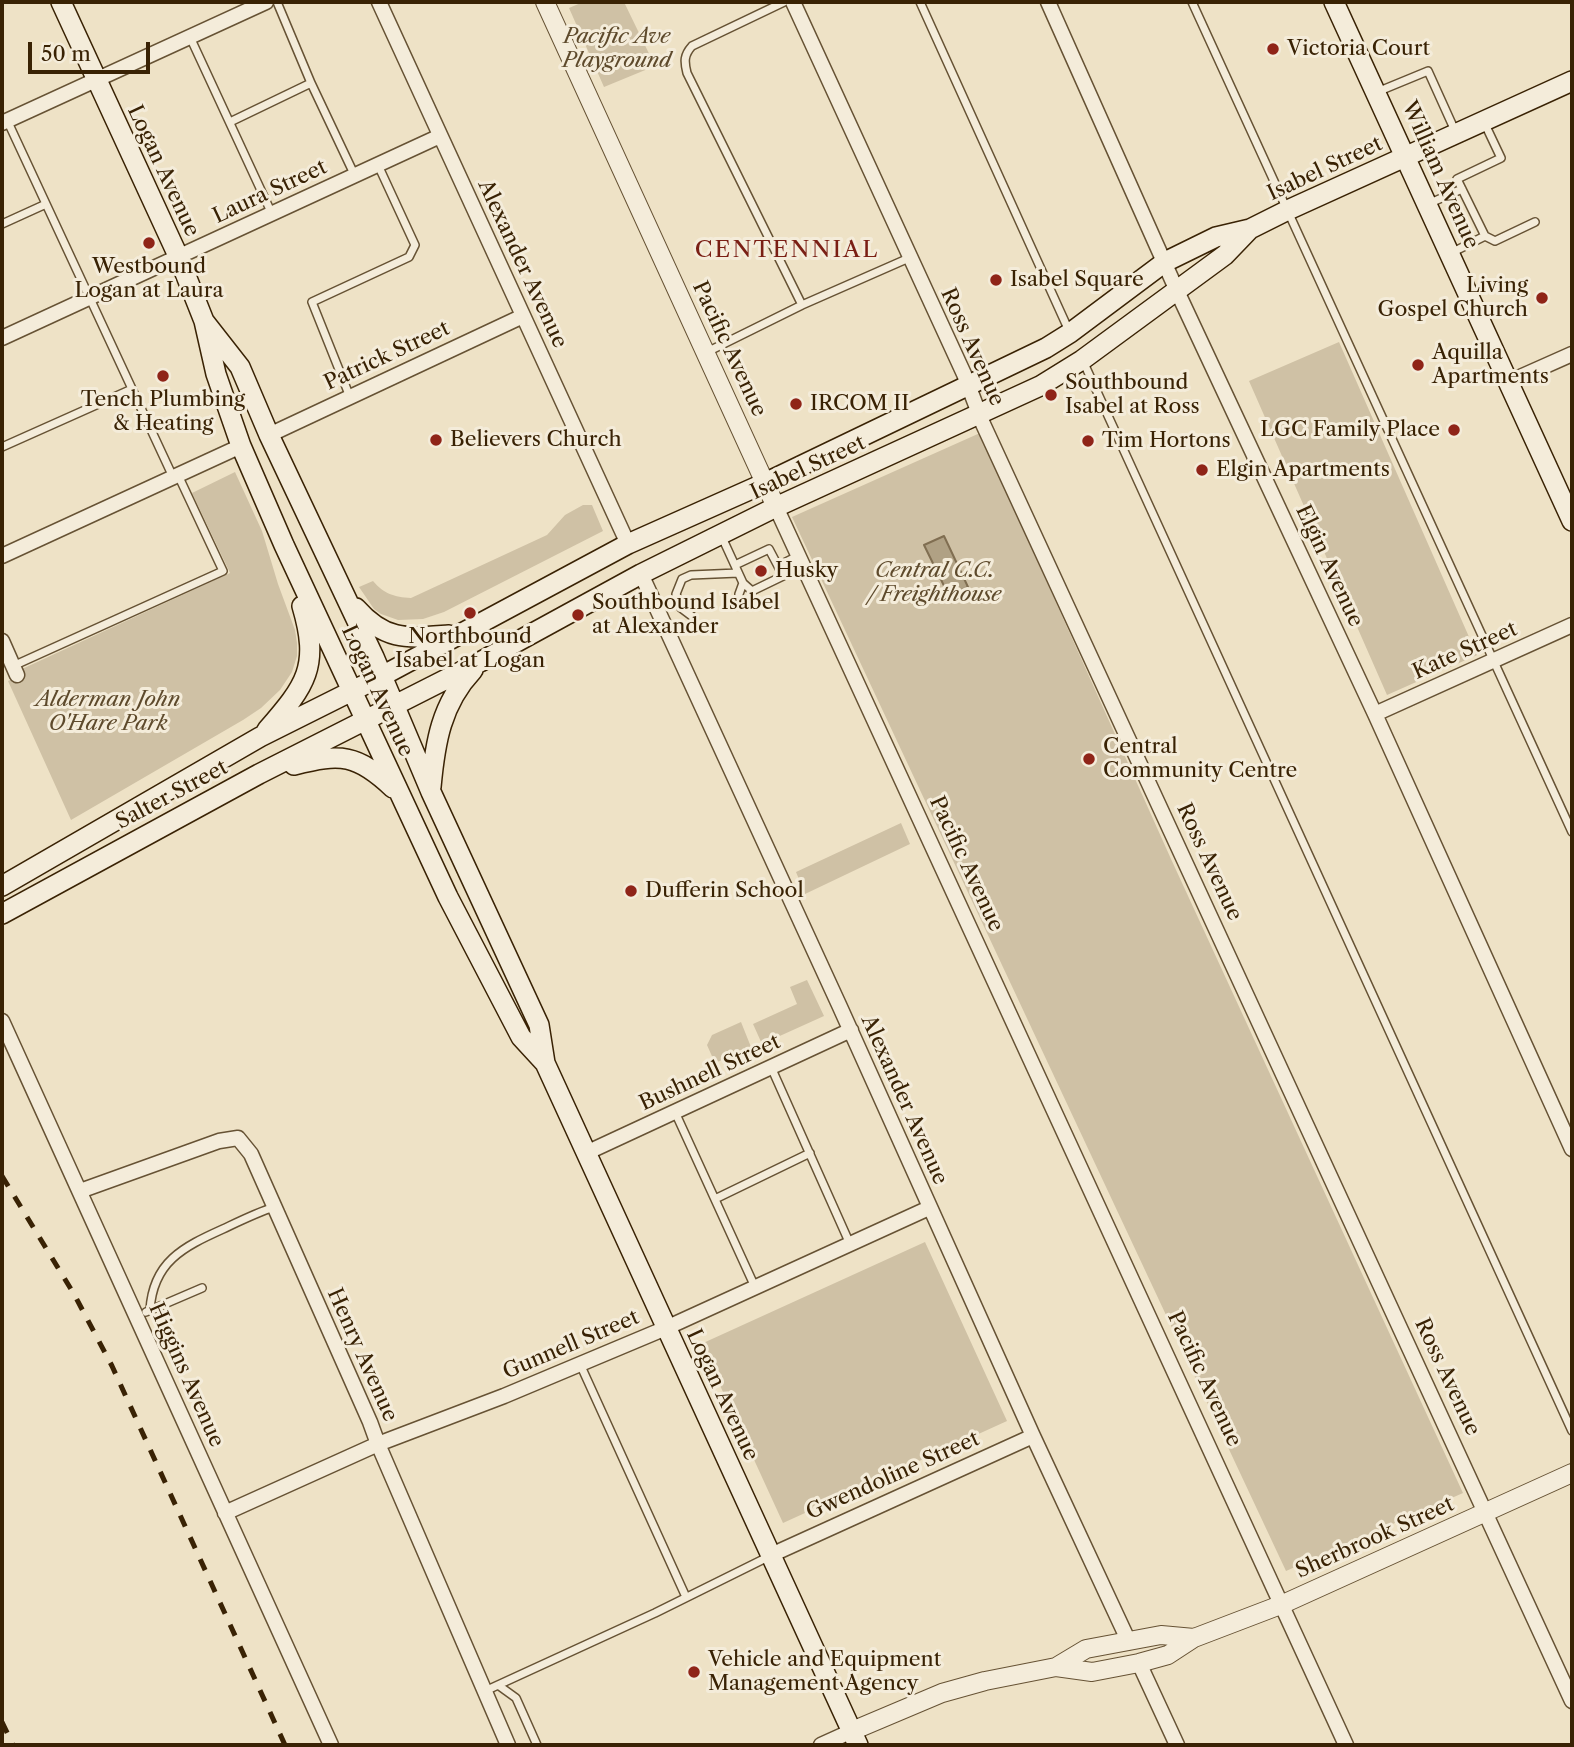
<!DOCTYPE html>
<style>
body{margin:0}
#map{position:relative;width:1574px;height:1747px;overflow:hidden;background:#eee2c6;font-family:"Libre Caslon Text",serif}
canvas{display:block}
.frame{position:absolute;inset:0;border:4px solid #392204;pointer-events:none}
.scale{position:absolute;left:28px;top:42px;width:122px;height:32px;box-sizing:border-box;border:4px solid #392204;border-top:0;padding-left:9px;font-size:21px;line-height:24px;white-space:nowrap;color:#392204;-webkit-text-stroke:5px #f4ecda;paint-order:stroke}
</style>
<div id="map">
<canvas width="1574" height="1747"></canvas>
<div class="frame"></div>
<div class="scale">50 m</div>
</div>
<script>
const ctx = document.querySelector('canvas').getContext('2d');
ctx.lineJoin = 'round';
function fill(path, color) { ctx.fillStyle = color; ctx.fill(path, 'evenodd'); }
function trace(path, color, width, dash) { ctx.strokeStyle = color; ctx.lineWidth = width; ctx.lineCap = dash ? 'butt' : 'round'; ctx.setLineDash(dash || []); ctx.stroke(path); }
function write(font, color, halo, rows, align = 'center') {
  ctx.font = font + ' "Libre Caslon Text",serif'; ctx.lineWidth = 6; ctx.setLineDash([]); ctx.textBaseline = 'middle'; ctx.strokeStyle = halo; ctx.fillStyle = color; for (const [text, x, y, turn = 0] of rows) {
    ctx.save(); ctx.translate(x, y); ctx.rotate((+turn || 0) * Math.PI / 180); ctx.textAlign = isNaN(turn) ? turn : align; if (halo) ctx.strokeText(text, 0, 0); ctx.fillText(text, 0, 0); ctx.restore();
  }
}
fill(new Path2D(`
 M 583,2 L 624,2 L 655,66 L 604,87 L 569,8 Z
 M 1339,342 L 1477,655 L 1387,695 L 1249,381 Z
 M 980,433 L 1171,859 L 1463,1493 L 1286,1571 L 792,517 Z
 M 235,472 L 262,531 L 278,584 L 295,630 L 297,643 L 297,656 L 292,672 L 280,690 L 261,708 L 243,720 L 71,820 L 8,681 L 24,674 L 22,669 L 230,573 L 192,493 Z
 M 583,505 L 592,505 L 603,531 L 444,612 L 423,619 L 398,620 L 381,614 L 374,609 L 359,587 L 373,581 C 384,594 394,597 411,598 L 547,535 L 565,515 Z
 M 901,823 L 910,844 L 805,894 L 796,872 Z
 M 807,980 L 824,1016 L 762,1044 L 753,1024 L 797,1004 L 790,987 Z
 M 741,1022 L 751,1047 L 715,1063 L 707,1045 L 712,1035 Z
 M 925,1242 L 1007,1421 L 783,1523 L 701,1344 Z`), '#cfc1a5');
const water = new Path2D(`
 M 944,536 L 968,587 L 949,596 L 924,545 Z`);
fill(water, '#b0a184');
trace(water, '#806e51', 2);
const service = new Path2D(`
 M 784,2 L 692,46 C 684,55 684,61 687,73 L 802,305
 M 920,2 L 1070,333
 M 1192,2 L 1572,832
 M 190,37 L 272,214
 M 311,83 L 355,176
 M 1377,92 L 1428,71 L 1456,133
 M 7,120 L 173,477
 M 230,122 L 311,83 L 277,2
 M 1484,122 L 1501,158 L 1457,179 L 1485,236 L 1495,241 L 1535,222
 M 1428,204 L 1462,189
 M 2,224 L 46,204
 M 1451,253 L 1485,236
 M 707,352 L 802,305 L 909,258
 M 1083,361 L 1572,1431
 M 350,397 L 312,302 L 409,257 L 415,245 L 378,165
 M 2,447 L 132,389
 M 721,535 L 743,583 L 752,591 L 783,576 L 778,566
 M 735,565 L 769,549 L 778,566 L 798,556
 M 739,594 L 743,583
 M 693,617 L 681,608 L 676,594 L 682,579 L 691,575 L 738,573
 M 13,666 L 223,571 L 178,475
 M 771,1067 L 850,1244
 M 675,1112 L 755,1287
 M 715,1199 L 810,1153
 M 150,1310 C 153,1262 183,1247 223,1229 C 240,1221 256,1213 274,1207
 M 146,1312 L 202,1288
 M 580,1364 L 686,1597
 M 498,1685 L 516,1698 L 537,1745
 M 485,1691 L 655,1613 L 770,1556`);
const minor = new Path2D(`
 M 379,2 L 628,544
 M 793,2 L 964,374 L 983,424 L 1572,1701
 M 1048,2 L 1177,291 L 1375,714 L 1572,1149
 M 2,123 L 266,2
 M 2,338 L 440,136
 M 1509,382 L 1572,354
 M 269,435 L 523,316
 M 776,507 L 1346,1745
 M 2,556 L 241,446
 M 641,574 L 840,1007 L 1033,1436 L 1129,1642
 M 2,641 L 17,675
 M 1375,714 L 1572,625
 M 2,1021 L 331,1745
 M 586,1153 L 851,1030
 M 80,1191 L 219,1141 L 238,1138 L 251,1154 L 370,1422 L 378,1444 L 508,1745
 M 225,1513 L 378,1444 L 504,1396 L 666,1328 L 929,1208
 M 771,1555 L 1033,1436
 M 1139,1663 L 1177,1745
 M 821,1745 L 852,1731`);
const tertiary = new Path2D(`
 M 545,2 L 776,507
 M 1056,1667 L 1086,1649 L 1161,1635 L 1194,1638
 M 852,1731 L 942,1693 L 985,1681 L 1056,1667 L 1092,1672 L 1139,1663 L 1168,1655 L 1194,1638 L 1283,1604 L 1572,1473`);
const secondary = new Path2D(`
 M 61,2 L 179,258 L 204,321 L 216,374 L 241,446 L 284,545 L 448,897 L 521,1037 L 544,1062
 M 1334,2 L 1572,521
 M 204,321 L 240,367 L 269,435 L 374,657 L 431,792 L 539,1025 L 545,1063 L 858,1745
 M 356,608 C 386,642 408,638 449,635
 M 267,730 C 306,685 320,667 302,606
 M 294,765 C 341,753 357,754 393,788
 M 431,787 C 435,743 441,704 473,670
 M 2,886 L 260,737 L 382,676 L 628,544 L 765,483 L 1046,348 L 1070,333 L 1165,262 L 1216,237 L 1250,229 L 1288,210 L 1572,81
 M 2,914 L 259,774 L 480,662 L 641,574 L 776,507 L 1040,386 L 1082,360 L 1225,255 L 1250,229`);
trace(service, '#665234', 10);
trace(minor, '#665234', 17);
trace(tertiary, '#665234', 20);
trace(secondary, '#392204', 22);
trace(service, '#f4ecda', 7);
trace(minor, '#f4ecda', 14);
trace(tertiary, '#f4ecda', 18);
trace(secondary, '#f4ecda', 19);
trace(new Path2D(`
 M 2,1176 L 74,1294 L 112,1366 L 285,1745
 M 2,1722 L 13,1745`), '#392204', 5, [12, 12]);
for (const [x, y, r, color] of [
 [1273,49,7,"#8f2418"],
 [149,243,7,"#8f2418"],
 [996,280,7,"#8f2418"],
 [1542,298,7,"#8f2418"],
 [1418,365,7,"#8f2418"],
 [163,376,7,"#8f2418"],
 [1051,395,7,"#8f2418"],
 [796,404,7,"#8f2418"],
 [1454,430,7,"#8f2418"],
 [436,440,7,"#8f2418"],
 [1088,441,7,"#8f2418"],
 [1202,470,7,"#8f2418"],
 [761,571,7,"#8f2418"],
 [470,613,7,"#8f2418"],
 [578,615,7,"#8f2418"],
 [1089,759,7,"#8f2418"],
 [631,891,7,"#8f2418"],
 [694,1672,7,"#8f2418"]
]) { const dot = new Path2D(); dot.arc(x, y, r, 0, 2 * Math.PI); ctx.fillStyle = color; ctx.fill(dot); trace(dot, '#f4ecda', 2.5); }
write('italic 21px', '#5e4a2c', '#f4ecda', [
 ["Pacific Ave",617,37],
 ["Playground",617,61],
 ["Central C.C.",935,571],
 ["/ Freighthouse",935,595],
 ["Alderman John",108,700],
 ["O'Hare Park",108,724]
]);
write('21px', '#392204', '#f4ecda', [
 ["Victoria Court",1287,49],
 ["Westbound",149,267,"center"],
 ["Logan at Laura",149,291,"center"],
 ["Isabel Square",1010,280],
 ["Living",1528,286,"right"],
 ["Gospel Church",1528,310,"right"],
 ["Aquilla",1432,353],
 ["Apartments",1432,377],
 ["Southbound",1065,383],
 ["Isabel at Ross",1065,407],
 ["Tench Plumbing",163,400,"center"],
 ["& Heating",163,424,"center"],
 ["IRCOM II",810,404],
 ["LGC Family Place",1440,430,"right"],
 ["Believers Church",450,440],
 ["Tim Hortons",1102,441],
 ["Elgin Apartments",1216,470],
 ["Husky",775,571],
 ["Southbound Isabel",592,603],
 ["at Alexander",592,627],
 ["Northbound",470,637,"center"],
 ["Isabel at Logan",470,661,"center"],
 ["Central",1103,747],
 ["Community Centre",1103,771],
 ["Dufferin School",645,891],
 ["Vehicle and Equipment",708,1660],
 ["Management Agency",708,1684]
], 'left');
write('21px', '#392204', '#f4ecda', [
 ["Isabel Street",1325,169,-25],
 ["Logan Avenue",163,171,65],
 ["William Avenue",1440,175,66],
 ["Laura Street",270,192,-25],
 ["Alexander Avenue",522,264,65],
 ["Ross Avenue",972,347,66],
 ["Pacific Avenue",729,349,65],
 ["Patrick Street",387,356,-25],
 ["Isabel Street",808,468,-25],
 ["Elgin Avenue",1329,566,65],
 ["Kate Street",1465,651,-24],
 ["Logan Avenue",377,691,65],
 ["Salter Street",172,795,-28],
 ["Ross Avenue",1209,862,65],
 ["Pacific Avenue",966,864,65],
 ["Bushnell Street",710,1073,-25],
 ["Alexander Avenue",904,1100,66],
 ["Gunnell Street",571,1345,-23],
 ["Henry Avenue",362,1355,66],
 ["Higgins Avenue",186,1375,66],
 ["Ross Avenue",1447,1377,65],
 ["Pacific Avenue",1204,1379,65],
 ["Logan Avenue",722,1395,65],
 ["Gwendoline Street",893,1476,-24],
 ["Sherbrook Street",1375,1538,-24]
]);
ctx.letterSpacing = '2px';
write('23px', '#7a1f14', '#f4ecda', [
 ["CENTENNIAL",787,250]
]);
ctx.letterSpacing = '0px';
</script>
